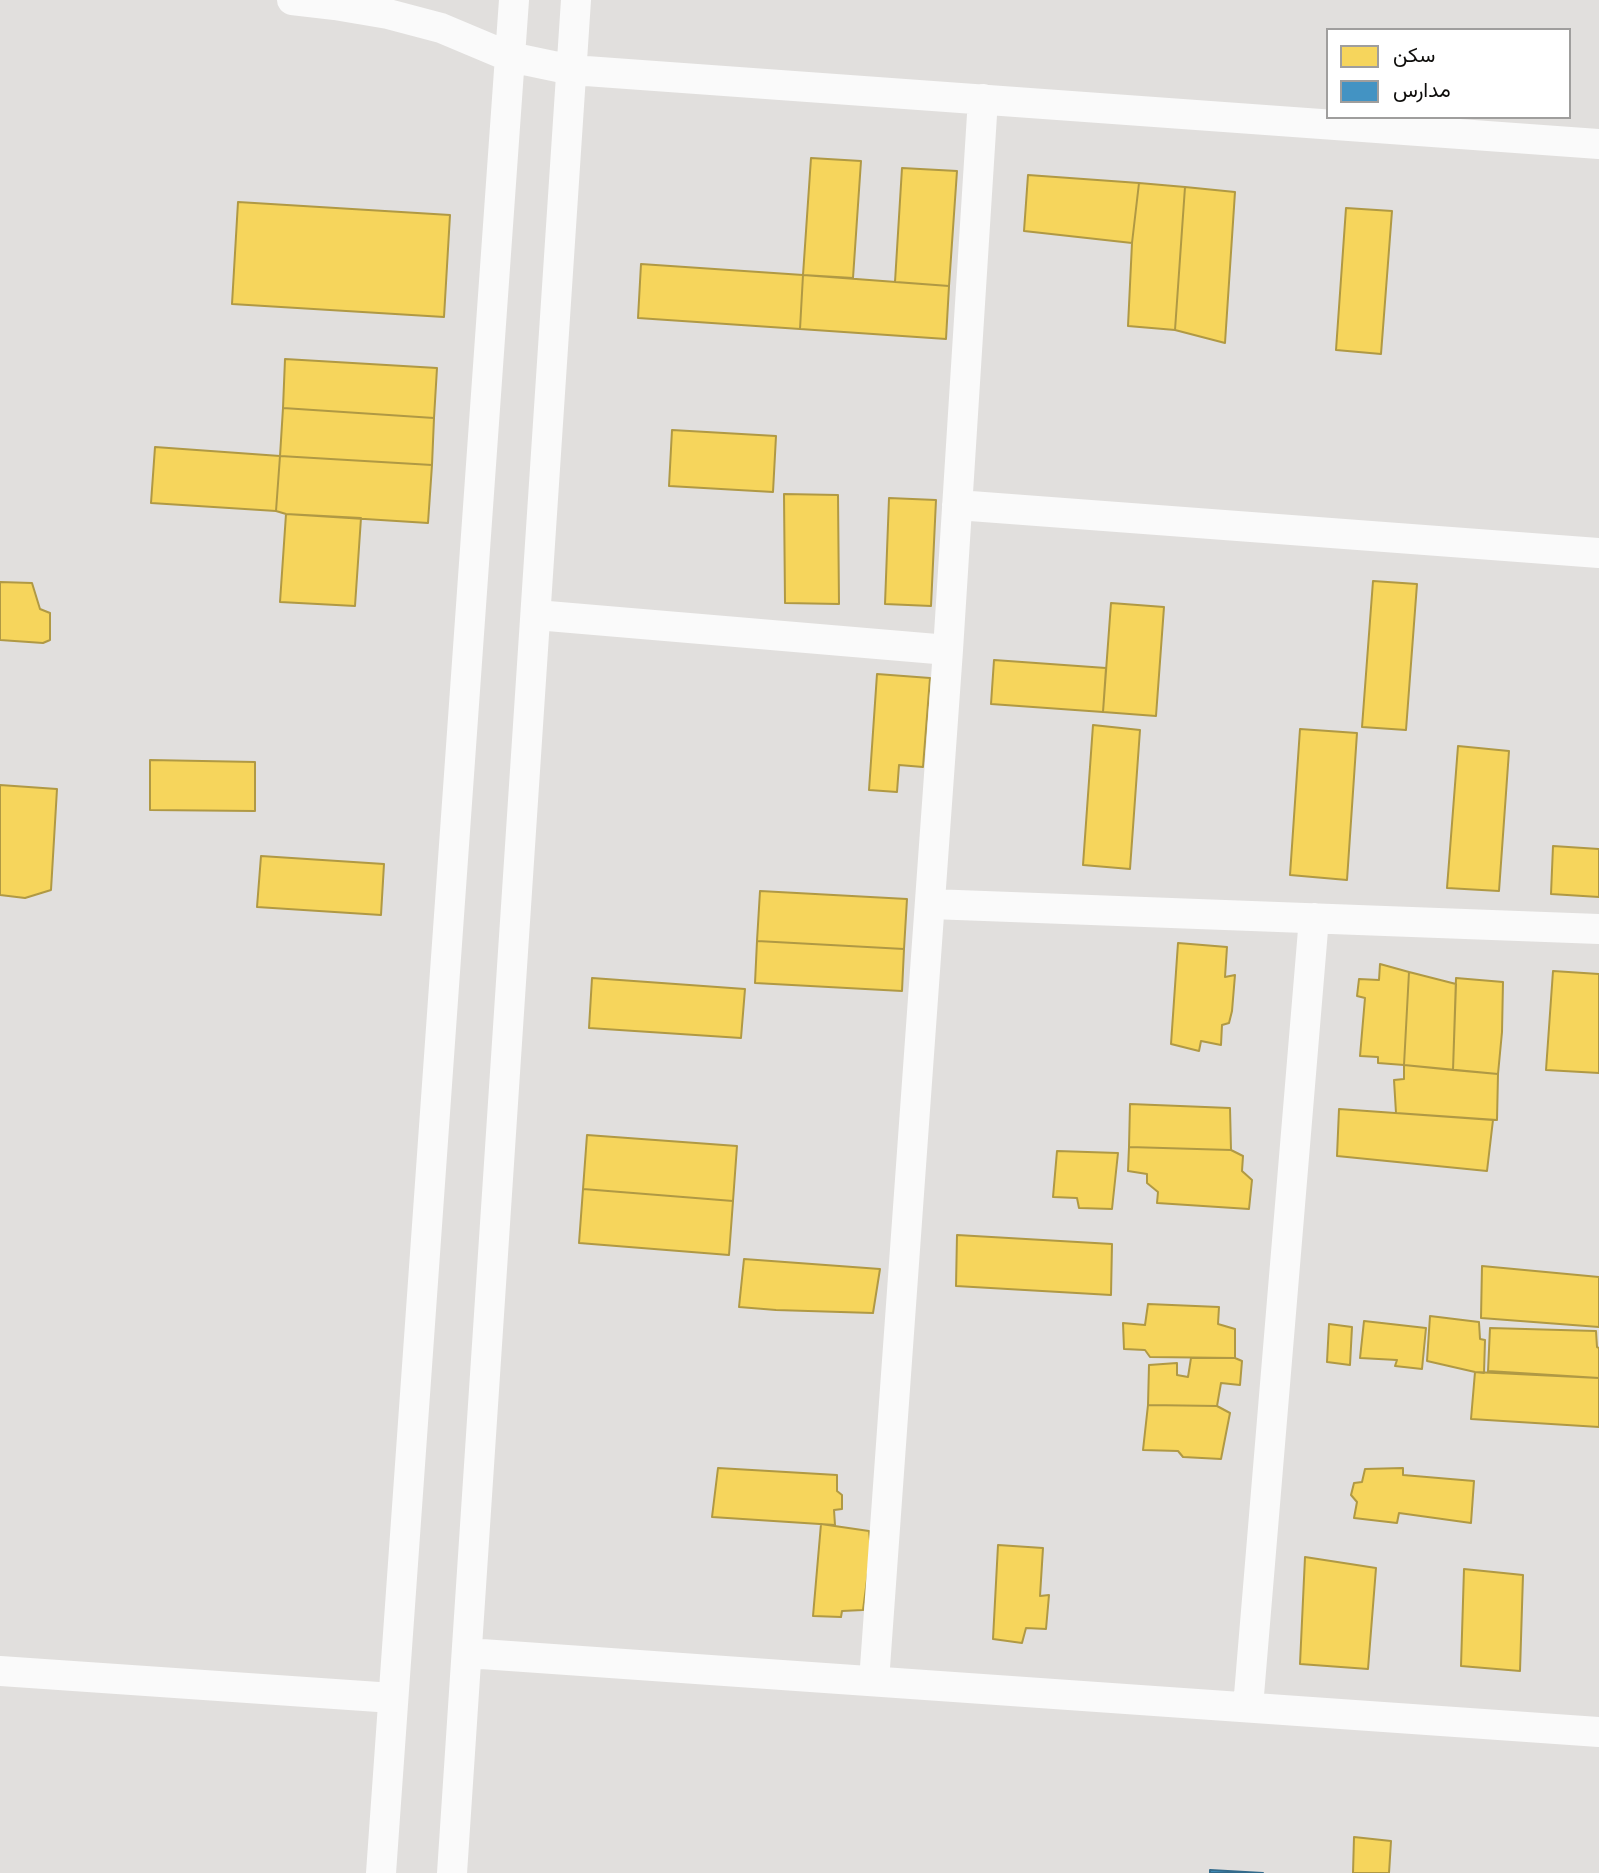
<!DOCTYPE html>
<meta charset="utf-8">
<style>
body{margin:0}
#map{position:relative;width:1599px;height:1873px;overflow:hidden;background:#e1dfdd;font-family:Inter,Vazirmatn,sans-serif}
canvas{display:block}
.legend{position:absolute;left:1326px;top:28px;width:245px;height:91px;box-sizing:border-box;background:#fff;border:2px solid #9f9e9d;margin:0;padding:9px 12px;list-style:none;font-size:21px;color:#0e0d0b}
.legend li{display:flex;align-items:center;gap:14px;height:35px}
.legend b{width:35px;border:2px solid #9f9e9d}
</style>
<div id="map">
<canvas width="1599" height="1873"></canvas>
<ul class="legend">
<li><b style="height:19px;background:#f6d55c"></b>سكن</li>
<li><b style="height:19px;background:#4393c3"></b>مدارس</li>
</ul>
</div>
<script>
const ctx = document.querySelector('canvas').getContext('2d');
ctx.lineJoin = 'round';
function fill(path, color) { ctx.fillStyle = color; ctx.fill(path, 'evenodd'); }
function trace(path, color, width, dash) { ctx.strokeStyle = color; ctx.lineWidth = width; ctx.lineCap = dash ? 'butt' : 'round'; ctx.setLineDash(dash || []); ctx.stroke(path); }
const homes = new Path2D(`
 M 811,158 L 861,161 L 853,278 L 803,275 Z
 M 902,168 L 957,171 L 949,286 L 895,282 Z
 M 1028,175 L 1139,183 L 1132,243 L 1024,231 Z
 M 1139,183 L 1185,187 L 1175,330 L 1128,326 L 1132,243 Z
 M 1185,187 L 1235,192 L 1225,343 L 1175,330 Z
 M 238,202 L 450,215 L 444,317 L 232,304 Z
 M 1346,208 L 1392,211 L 1381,354 L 1336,350 Z
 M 641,264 L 803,275 L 800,329 L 638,318 Z
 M 803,275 L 949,286 L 946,339 L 800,329 Z
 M 285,359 L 437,368 L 434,418 L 283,408 Z
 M 283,408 L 434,418 L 432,465 L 280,456 Z
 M 672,430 L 776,436 L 773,492 L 669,486 Z
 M 155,447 L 280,456 L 276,511 L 151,503 Z
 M 280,456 L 432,465 L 428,523 L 286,514 L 276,511 Z
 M 784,494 L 838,495 L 839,604 L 785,603 Z
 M 889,498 L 936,500 L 931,606 L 885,604 Z
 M 286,514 L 361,518 L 355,606 L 280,602 Z
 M 1373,581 L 1417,584 L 1406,730 L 1362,727 Z
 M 0,582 L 32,583 L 40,609 L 50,613 L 50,640 L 43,643 L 0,640 Z
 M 1111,603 L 1164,607 L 1156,716 L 1103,712 Z
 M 994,660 L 1106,668 L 1103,712 L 991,704 Z
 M 877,674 L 930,678 L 923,767 L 899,765 L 897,792 L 869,790 Z
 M 1093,725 L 1140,730 L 1130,869 L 1083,865 Z
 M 1300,729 L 1357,733 L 1347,880 L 1290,875 Z
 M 1458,746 L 1509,751 L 1499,891 L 1447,888 Z
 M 150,760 L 255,762 L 255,811 L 150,810 Z
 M 0,785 L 57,789 L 51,890 L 25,898 L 0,895 Z
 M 1553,846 L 1599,849 L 1599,897 L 1551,894 Z
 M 261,856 L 384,864 L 381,915 L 257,907 Z
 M 760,891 L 907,899 L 904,949 L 757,941 Z
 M 757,941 L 904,949 L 902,991 L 755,983 Z
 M 1178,943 L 1227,947 L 1225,977 L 1235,975 L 1232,1011 L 1229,1023 L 1222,1025 L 1221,1045 L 1201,1041 L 1199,1051 L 1171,1044 Z
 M 1380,964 L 1409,972 L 1404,1065 L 1378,1063 L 1378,1057 L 1360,1056 L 1365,998 L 1357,996 L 1359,979 L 1379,980 Z
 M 1553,971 L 1599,974 L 1599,1073 L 1546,1070 Z
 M 1409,972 L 1456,984 L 1453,1070 L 1404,1065 Z
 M 592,978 L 745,989 L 741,1038 L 589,1028 Z
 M 1456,978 L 1503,982 L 1502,1032 L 1498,1074 L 1453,1070 Z
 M 1404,1065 L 1498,1074 L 1497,1120 L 1396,1113 L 1394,1080 L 1404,1079 Z
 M 1130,1104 L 1230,1108 L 1231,1150 L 1129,1147 Z
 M 1339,1109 L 1493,1120 L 1487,1171 L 1337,1156 Z
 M 587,1135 L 737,1146 L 733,1201 L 583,1189 Z
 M 1129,1147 L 1231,1150 L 1243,1156 L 1242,1171 L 1252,1180 L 1249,1209 L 1157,1203 L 1158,1192 L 1147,1183 L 1147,1174 L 1128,1171 Z
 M 1057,1151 L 1118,1153 L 1112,1209 L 1079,1208 L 1077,1198 L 1053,1197 Z
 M 583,1189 L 733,1201 L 729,1255 L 579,1243 Z
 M 957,1235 L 1112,1244 L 1111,1295 L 956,1286 Z
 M 744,1259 L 880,1269 L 873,1313 L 776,1310 L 739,1307 Z
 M 1482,1266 L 1599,1277 L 1599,1327 L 1481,1318 Z
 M 1148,1304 L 1219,1307 L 1218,1324 L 1235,1329 L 1235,1358 L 1150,1357 L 1145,1350 L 1124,1349 L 1123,1323 L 1145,1325 Z
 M 1430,1316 L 1479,1322 L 1480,1339 L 1485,1340 L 1484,1373 L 1475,1372 L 1427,1361 Z
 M 1364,1321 L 1426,1328 L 1422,1369 L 1395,1366 L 1397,1360 L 1360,1358 Z
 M 1329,1324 L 1352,1327 L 1350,1365 L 1327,1362 Z
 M 1490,1328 L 1596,1331 L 1597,1347 L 1599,1348 L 1599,1378 L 1488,1371 Z
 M 1191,1358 L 1235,1358 L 1242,1361 L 1240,1385 L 1221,1383 L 1217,1406 L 1148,1405 L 1149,1365 L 1177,1363 L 1177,1375 L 1188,1377 Z
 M 1475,1372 L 1599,1378 L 1599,1427 L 1471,1419 Z
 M 1148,1405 L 1217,1406 L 1230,1413 L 1221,1459 L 1183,1457 L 1178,1451 L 1143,1450 Z
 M 718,1468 L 837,1475 L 837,1491 L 842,1495 L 842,1509 L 834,1510 L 835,1525 L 712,1517 Z
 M 1403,1468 L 1403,1475 L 1474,1481 L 1471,1523 L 1399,1513 L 1397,1523 L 1354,1518 L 1357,1502 L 1351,1495 L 1354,1483 L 1362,1482 L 1365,1469 Z
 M 821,1524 L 869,1531 L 871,1550 L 863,1610 L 842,1611 L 841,1617 L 813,1616 Z
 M 998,1545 L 1043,1548 L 1040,1596 L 1049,1595 L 1046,1629 L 1026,1628 L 1022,1643 L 993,1639 Z
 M 1305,1557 L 1376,1568 L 1368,1669 L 1300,1664 Z
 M 1464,1569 L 1523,1575 L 1520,1671 L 1461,1666 Z
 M 1354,1837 L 1391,1841 L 1389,1873 L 1353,1873 Z`);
fill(homes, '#f6d55c');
trace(homes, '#b09944', 2);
const schools = new Path2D(`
 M 1210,1870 L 1263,1873 L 1210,1873 Z`);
fill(schools, '#4393c3');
trace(schools, '#336b8c', 2);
trace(new Path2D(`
 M 292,0 L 335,5 L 388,14 L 441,28 L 510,57 L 572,70 L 1599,144
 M 957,505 L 1599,553
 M 536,615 L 948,650
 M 931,904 L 1599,929
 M 467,1653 L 1599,1732
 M 0,1671 L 393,1698
 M 874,1681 L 948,650 L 983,99
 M 1248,1707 L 1314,918
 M 381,1873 L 514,0
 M 452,1873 L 576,0`), '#fafafa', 30);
</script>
